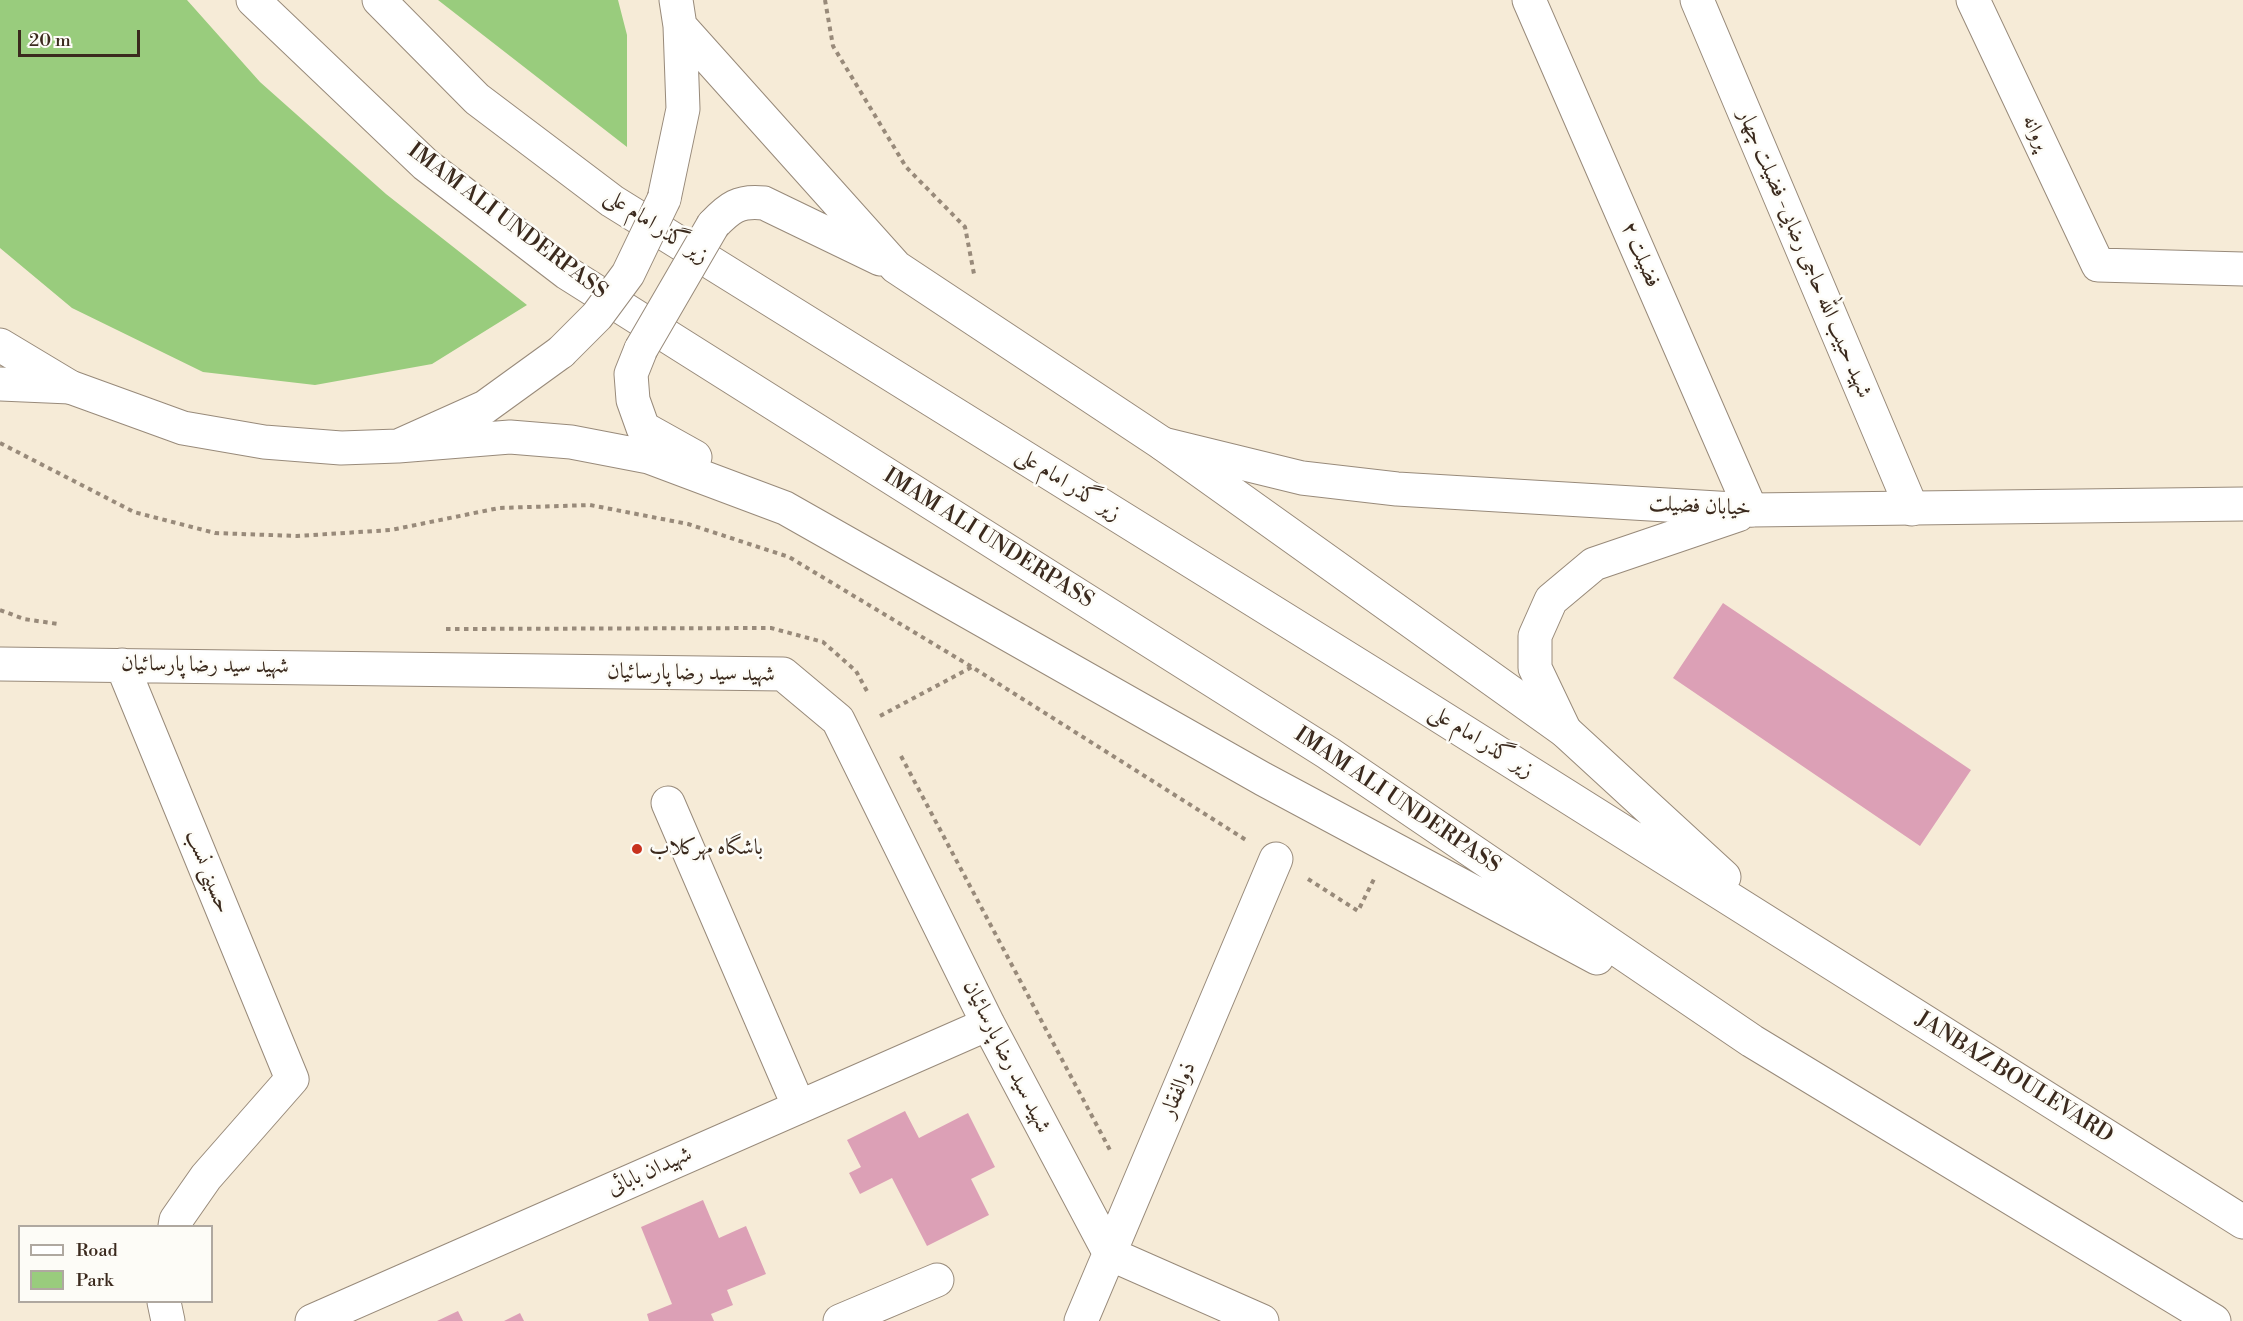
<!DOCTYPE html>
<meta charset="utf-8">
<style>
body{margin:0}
#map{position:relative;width:2243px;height:1321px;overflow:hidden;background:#f6ebd7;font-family:"Libre Bodoni",serif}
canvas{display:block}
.legend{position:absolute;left:18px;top:1225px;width:195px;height:78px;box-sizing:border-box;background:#fdfcf7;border:2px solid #afa8a0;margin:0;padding:8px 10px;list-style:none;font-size:18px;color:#3b2a1e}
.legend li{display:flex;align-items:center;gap:12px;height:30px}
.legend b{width:30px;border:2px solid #afa8a0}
.scale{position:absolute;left:18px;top:30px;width:122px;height:27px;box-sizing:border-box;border:3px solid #3b2a1e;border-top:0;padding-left:8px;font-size:18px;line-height:21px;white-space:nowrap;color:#3b2a1e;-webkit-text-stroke:4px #fdfcf7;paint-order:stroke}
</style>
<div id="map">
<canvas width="2243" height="1321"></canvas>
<ul class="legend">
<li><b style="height:8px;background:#fff"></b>Road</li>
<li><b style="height:16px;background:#99cc7d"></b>Park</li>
</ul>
<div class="scale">20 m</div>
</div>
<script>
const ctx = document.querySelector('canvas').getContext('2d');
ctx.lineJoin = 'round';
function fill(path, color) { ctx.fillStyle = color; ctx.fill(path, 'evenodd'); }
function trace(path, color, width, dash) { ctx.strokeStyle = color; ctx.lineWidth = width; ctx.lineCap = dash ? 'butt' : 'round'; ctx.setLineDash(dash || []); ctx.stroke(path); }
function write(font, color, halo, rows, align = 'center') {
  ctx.font = font + ' "Libre Bodoni",Amiri,serif'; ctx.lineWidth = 5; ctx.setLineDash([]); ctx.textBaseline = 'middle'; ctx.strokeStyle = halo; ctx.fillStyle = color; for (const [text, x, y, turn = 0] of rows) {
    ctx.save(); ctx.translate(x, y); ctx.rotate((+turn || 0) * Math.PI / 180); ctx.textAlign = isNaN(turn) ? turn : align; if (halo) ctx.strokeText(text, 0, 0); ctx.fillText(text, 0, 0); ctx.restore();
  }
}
fill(new Path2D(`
 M 0,0 L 187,0 L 260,82 L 386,194 L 527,305 L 432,364 L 315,385 L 203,372 L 72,308 L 0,248 Z
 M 438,0 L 618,0 L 627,35 L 627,147 Z`), '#99cc7d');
fill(new Path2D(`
 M 1723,603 L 1971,770 L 1920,846 L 1673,678 Z
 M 905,1111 L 919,1138 L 968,1113 L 995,1167 L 971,1179 L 989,1215 L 927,1246 L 892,1178 L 860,1194 L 849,1173 L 861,1167 L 847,1140 Z
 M 703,1200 L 719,1238 L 746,1226 L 766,1274 L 727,1290 L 733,1305 L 711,1314 L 714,1321 L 649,1321 L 647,1314 L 672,1304 L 641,1227 Z
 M 458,1311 L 463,1321 L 437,1321 Z
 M 520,1313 L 524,1321 L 504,1321 Z`), '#dca0b6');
const minor = new Path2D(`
 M 1529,0 L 1751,510
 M 1697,0 L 1912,509
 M 1973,0 L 2098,265 L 2243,269
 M 0,664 L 783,674 L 838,720 L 988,1024 L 1110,1254 L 1262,1321
 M 122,665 L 292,1079 L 206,1177 L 176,1220 L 175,1226
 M 668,803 L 799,1107
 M 164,1302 L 168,1321
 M 312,1321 L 988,1024
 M 840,1321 L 937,1280
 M 1081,1321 L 1276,859`);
const tertiary = new Path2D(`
 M 0,384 L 70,387
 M 1163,444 L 1302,478 L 1397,489 L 1751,510 L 2243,504
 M 1565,731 L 1535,668 L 1535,636 L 1551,600 L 1594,564 L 1738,515`);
const primary = new Path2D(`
 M 253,0 L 426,165 L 567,273 L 1328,753 L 1752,1041 L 2214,1321
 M 379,0 L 477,99 L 612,201 L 1376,676 L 2243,1222
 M 680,26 L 896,267 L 1163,444 L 1565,731 L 1724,877
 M 664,199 L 683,109 L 680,26 L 676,0
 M 713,225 C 729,208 739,200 764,203 L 880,259
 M 0,345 L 70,387 L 183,428 L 264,442 L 341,448 L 398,446 L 485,407 L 561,352
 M 641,349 L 631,374 L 633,400 L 643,428 L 695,457
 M 398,446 L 510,437 L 571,442 L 649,457 L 785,508 L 1263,779 L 1597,958`);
trace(minor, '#988a7a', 35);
trace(tertiary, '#988a7a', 35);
trace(primary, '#988a7a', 35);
trace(new Path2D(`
 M 825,0 L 833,46 L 906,167 L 965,227 L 974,274
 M 0,443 L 134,512 L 215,533 L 297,536 L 391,530 L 499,508 L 590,505 L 688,524 L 789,557 L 972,667 L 1246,840
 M 0,610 L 24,619 L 58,624
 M 446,629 L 771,628 L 823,642 L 856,671 L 868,693
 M 880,716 L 972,667
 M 901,756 L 1111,1152
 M 1308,879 L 1358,911 L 1374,879`), '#988a7a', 4, [4.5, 4.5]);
trace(minor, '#fff', 33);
trace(tertiary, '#fff', 33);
trace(primary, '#fff', 33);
const primaryBridge = new Path2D(`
 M 641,349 L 713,225
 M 561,352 L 597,316 L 628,274 L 664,199`);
trace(primaryBridge, '#988a7a', 35, []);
trace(primaryBridge, '#fff', 33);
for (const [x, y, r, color] of [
 [637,849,6,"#c8321e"]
]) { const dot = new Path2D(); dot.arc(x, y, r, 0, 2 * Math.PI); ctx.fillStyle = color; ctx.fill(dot); trace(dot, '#fdfcf7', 2); }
write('22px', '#3b2a1e', '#fdfcf7', [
 ["پروانه",2035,133,65],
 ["IMAM ALI UNDERPASS",507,222,37],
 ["زیر گذر امام علی",656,227,33],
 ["شهید حبیب الله حاجی رضایی- فضیلت چهار",1804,254,67],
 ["فضیلت ۲",1640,255,67],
 ["زیر گذر امام علی",1068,485,32],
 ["خیابان فضیلت",1700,507,3],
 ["IMAM ALI UNDERPASS",988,539,32],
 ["شهید سید رضا پارسائیان",205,666,1],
 ["شهید سید رضا پارسائیان",691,674,1],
 ["زیر گذر امام علی",1481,742,32],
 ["IMAM ALI UNDERPASS",1397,801,34],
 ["حسینی نسب",207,872,68],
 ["شهید سید رضا پارسائیان",1006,1057,63],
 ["JANBAZ BOULEVARD",2014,1078,32],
 ["ذوالفقار",1179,1090,-67],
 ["شهیدان بابائی",650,1172,-24]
]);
write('22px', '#3b2a1e', '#fdfcf7', [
 ["باشگاه مهرکلاب",649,849]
], 'left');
</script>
